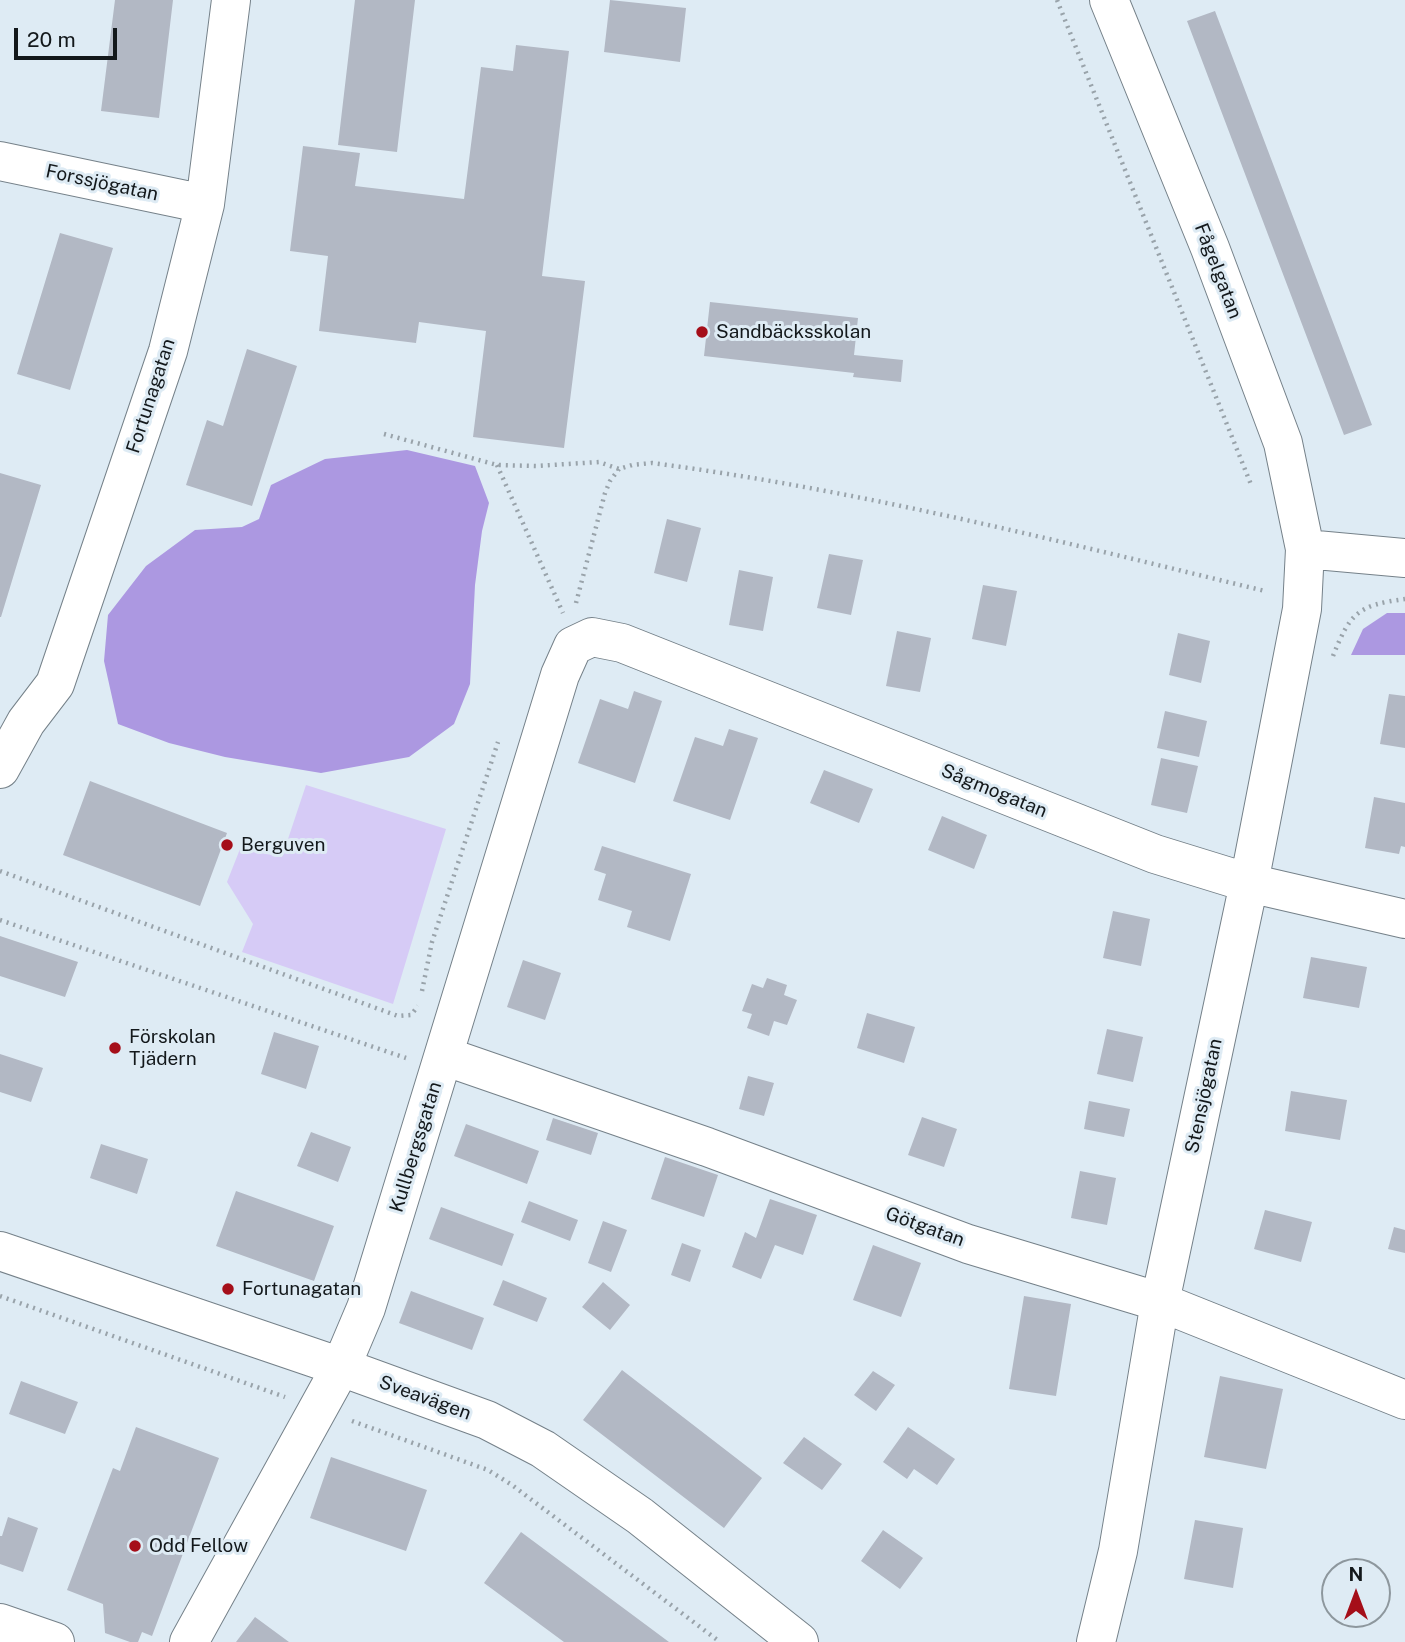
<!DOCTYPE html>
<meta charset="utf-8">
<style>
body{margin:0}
#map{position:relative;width:1405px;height:1642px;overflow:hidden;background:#deebf4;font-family:"Public Sans",sans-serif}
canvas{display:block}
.north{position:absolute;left:1321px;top:1558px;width:70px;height:70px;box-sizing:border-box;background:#deebf4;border:2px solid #8d979d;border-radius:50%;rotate:0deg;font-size:19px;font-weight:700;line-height:28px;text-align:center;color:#13181b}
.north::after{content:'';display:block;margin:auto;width:24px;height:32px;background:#a50e19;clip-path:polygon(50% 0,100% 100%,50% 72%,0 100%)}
.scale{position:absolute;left:14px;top:28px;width:103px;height:32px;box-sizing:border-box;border:4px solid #13181b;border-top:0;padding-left:9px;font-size:21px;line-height:24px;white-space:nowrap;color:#13181b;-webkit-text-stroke:5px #deebf4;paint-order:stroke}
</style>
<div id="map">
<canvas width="1405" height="1642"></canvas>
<div class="north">N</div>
<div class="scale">20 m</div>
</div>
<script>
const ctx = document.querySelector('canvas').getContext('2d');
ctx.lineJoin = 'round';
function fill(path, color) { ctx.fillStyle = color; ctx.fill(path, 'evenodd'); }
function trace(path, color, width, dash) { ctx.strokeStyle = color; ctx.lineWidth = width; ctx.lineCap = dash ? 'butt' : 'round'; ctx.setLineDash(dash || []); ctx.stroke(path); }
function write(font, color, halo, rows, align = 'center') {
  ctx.font = font + ' "Public Sans",sans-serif'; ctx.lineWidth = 6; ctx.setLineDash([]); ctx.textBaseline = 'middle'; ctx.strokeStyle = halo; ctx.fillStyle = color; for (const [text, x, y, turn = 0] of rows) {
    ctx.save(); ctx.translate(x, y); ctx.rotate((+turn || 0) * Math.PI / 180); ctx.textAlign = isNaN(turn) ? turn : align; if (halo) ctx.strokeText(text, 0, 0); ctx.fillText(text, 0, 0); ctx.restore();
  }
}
fill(new Path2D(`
 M 306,785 L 446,829 L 393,1004 L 242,952 L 253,924 L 227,882 L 240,849 L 282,857 Z`), '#d6cbf6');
fill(new Path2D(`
 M 407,450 L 475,466 L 489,503 L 482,531 L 475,585 L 470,684 L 454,724 L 409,757 L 321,773 L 225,757 L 169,743 L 118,724 L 104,661 L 108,615 L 146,566 L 195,530 L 242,527 L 259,519 L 271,485 L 325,459 Z
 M 1387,613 L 1405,613 L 1405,655 L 1351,655 L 1363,629 Z`), '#ac98e1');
fill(new Path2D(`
 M 115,0 L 173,0 L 159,118 L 101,111 Z
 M 355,0 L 415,0 L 397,152 L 338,145 Z
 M 610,0 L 686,8 L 680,62 L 604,52 Z
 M 1215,11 L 1372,425 L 1344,435 L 1187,21 Z
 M 516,45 L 569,51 L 542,276 L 585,281 L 564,448 L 473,437 L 486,331 L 419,322 L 416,343 L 319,331 L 328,256 L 290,251 L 303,146 L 360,153 L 355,186 L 464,199 L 481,67 L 513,71 Z
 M 60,233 L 113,248 L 70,390 L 17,374 Z
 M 710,302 L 858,318 L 854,355 L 903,360 L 901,382 L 853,377 L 854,373 L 704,356 Z
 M 247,349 L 297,366 L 252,506 L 186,485 L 207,420 L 223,426 Z
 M 0,473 L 41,485 L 1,617 L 0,617 Z
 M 667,519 L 701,528 L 687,582 L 654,573 Z
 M 829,554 L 863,560 L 851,615 L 817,608 Z
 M 739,570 L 773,577 L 763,631 L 729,625 Z
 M 983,585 L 1017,591 L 1006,646 L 972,639 Z
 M 897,631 L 931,638 L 920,692 L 886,686 Z
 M 1178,633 L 1210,641 L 1201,683 L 1169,675 Z
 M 634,691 L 662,701 L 635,783 L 578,763 L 600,699 L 628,709 Z
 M 1389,694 L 1405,696 L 1405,748 L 1380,744 Z
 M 1165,711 L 1207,721 L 1199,757 L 1157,748 Z
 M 729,729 L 758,738 L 730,820 L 673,801 L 695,737 L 723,746 Z
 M 1161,758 L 1198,766 L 1187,813 L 1151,805 Z
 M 824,770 L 873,789 L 859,823 L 810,803 Z
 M 90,781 L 227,833 L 200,906 L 63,855 Z
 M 1374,797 L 1405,803 L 1405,847 L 1401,846 L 1399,854 L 1365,848 Z
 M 942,816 L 987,835 L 974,869 L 928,850 Z
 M 602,846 L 691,874 L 670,941 L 627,927 L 632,911 L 598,900 L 606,874 L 594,870 Z
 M 1113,911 L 1150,919 L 1141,966 L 1103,958 Z
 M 0,936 L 78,962 L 65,997 L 0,976 Z
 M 1311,957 L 1367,967 L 1359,1008 L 1303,998 Z
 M 523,960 L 561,973 L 545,1020 L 507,1007 Z
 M 767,978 L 787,985 L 784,995 L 797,1000 L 787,1025 L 774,1021 L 769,1036 L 747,1028 L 752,1014 L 742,1011 L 752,984 L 763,988 Z
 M 867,1013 L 915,1027 L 904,1063 L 857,1048 Z
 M 1107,1029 L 1143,1037 L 1133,1082 L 1097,1074 Z
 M 274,1032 L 319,1046 L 306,1089 L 261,1074 Z
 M 0,1054 L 43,1068 L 31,1102 L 0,1092 Z
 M 748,1076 L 774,1083 L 764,1116 L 739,1109 Z
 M 1291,1091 L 1347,1100 L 1340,1140 L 1285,1131 Z
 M 1089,1101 L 1130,1109 L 1124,1137 L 1084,1129 Z
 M 922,1117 L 957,1129 L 944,1167 L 908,1155 Z
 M 553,1118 L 598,1133 L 591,1155 L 546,1140 Z
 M 466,1124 L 539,1151 L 527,1184 L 454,1156 Z
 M 311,1132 L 351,1147 L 338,1182 L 297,1166 Z
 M 101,1144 L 148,1159 L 137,1194 L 90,1178 Z
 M 665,1157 L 718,1175 L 704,1217 L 651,1199 Z
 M 1080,1171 L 1116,1178 L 1107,1225 L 1071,1218 Z
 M 236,1191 L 334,1226 L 314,1281 L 216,1246 Z
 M 770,1199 L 817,1215 L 803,1255 L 775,1245 L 761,1279 L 732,1267 L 745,1232 L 756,1238 Z
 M 529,1201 L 578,1220 L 570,1241 L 521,1222 Z
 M 441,1207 L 514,1234 L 502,1266 L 429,1239 Z
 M 1265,1210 L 1312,1222 L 1301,1262 L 1254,1249 Z
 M 603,1221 L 627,1230 L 611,1272 L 588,1263 Z
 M 1394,1227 L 1405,1230 L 1405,1253 L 1388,1249 Z
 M 682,1243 L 701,1250 L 690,1282 L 671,1275 Z
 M 873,1245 L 921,1263 L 901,1317 L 853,1300 Z
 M 503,1280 L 547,1298 L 537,1322 L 493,1305 Z
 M 603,1282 L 630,1305 L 610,1330 L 582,1307 Z
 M 411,1291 L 484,1318 L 472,1350 L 399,1323 Z
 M 1024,1296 L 1071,1304 L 1056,1396 L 1009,1389 Z
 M 622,1370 L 762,1478 L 724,1528 L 583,1420 Z
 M 873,1371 L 895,1385 L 876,1411 L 854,1395 Z
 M 1220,1376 L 1283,1389 L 1266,1469 L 1204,1457 Z
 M 21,1381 L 78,1402 L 65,1434 L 9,1414 Z
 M 136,1427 L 219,1458 L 152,1636 L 142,1632 L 138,1642 L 130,1642 L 105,1633 L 103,1604 L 67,1590 L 113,1468 L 120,1471 Z
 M 908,1427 L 955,1459 L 937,1485 L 914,1469 L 907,1479 L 883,1462 Z
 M 804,1437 L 842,1464 L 822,1490 L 783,1463 Z
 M 331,1457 L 427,1490 L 406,1551 L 310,1518 Z
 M 8,1517 L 38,1528 L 23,1572 L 0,1564 L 0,1536 L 2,1536 Z
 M 1195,1520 L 1243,1528 L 1233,1588 L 1184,1579 Z
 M 883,1530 L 923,1558 L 900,1589 L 861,1561 Z
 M 521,1532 L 669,1642 L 564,1642 L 484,1583 Z
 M 255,1617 L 289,1642 L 236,1642 Z`), '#b2b8c4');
const minor = new Path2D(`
 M 0,161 L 205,204
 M 1305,549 L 1405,558
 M 0,769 L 26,722 L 55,684 L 168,351 L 205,204 L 231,0
 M 444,1056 L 707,1147 L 968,1244 L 1160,1302 L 1405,1400
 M 0,1251 L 341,1367 L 487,1420 L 543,1449 L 640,1516 L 799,1642
 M 0,1623 L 55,1642
 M 189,1642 L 341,1367 L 366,1308 L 560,675 L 573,646 L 592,637 L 622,643 L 1155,854 L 1249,883 L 1405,919
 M 1096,1642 L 1118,1551 L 1160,1302 L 1249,883 L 1302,609 L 1305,549 L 1283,443 L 1210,248 L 1109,0`);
trace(minor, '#758189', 40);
trace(new Path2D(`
 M 1057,0 L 1252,487
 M 384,434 L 497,465 L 536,466 L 599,462 L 619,469 L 632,465 L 652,463 C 860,490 1062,542 1265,591
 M 497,465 L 563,613
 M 576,603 L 605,493 L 610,481 L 619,469
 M 1333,656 C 1350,613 1358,605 1405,599
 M 0,871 L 398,1016 L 411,1015 L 418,1006
 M 0,920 L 406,1058
 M 422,991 L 432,942 L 498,742
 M 0,1296 L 285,1397
 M 352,1421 L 488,1470 L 512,1485 L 720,1642`), '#99a3aa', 4.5, [2, 5]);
trace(minor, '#fff', 38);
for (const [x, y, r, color] of [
 [702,332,7,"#a50e19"],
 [227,845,7,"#a50e19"],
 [115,1048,7,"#a50e19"],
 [228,1289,7,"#a50e19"],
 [135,1546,7,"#a50e19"]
]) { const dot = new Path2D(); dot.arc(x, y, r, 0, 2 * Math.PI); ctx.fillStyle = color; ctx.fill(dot); trace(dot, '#deebf4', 2.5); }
write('19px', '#13181b', '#deebf4', [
 ["Forssjögatan",102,183,12],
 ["Fågelgatan",1218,271,69],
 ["Fortunagatan",151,396,-72],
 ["Sågmogatan",994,791,22],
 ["Stensjögatan",1204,1096,-78],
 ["Kullbergsgatan",416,1147,-73],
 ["Götgatan",925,1227,20],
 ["Sveavägen",425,1398,20]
]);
write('19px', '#13181b', '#deebf4', [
 ["Sandbäcksskolan",716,332],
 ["Berguven",241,845],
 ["Förskolan",129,1037],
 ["Tjädern",129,1059],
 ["Fortunagatan",242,1289],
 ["Odd Fellow",149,1546]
], 'left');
</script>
